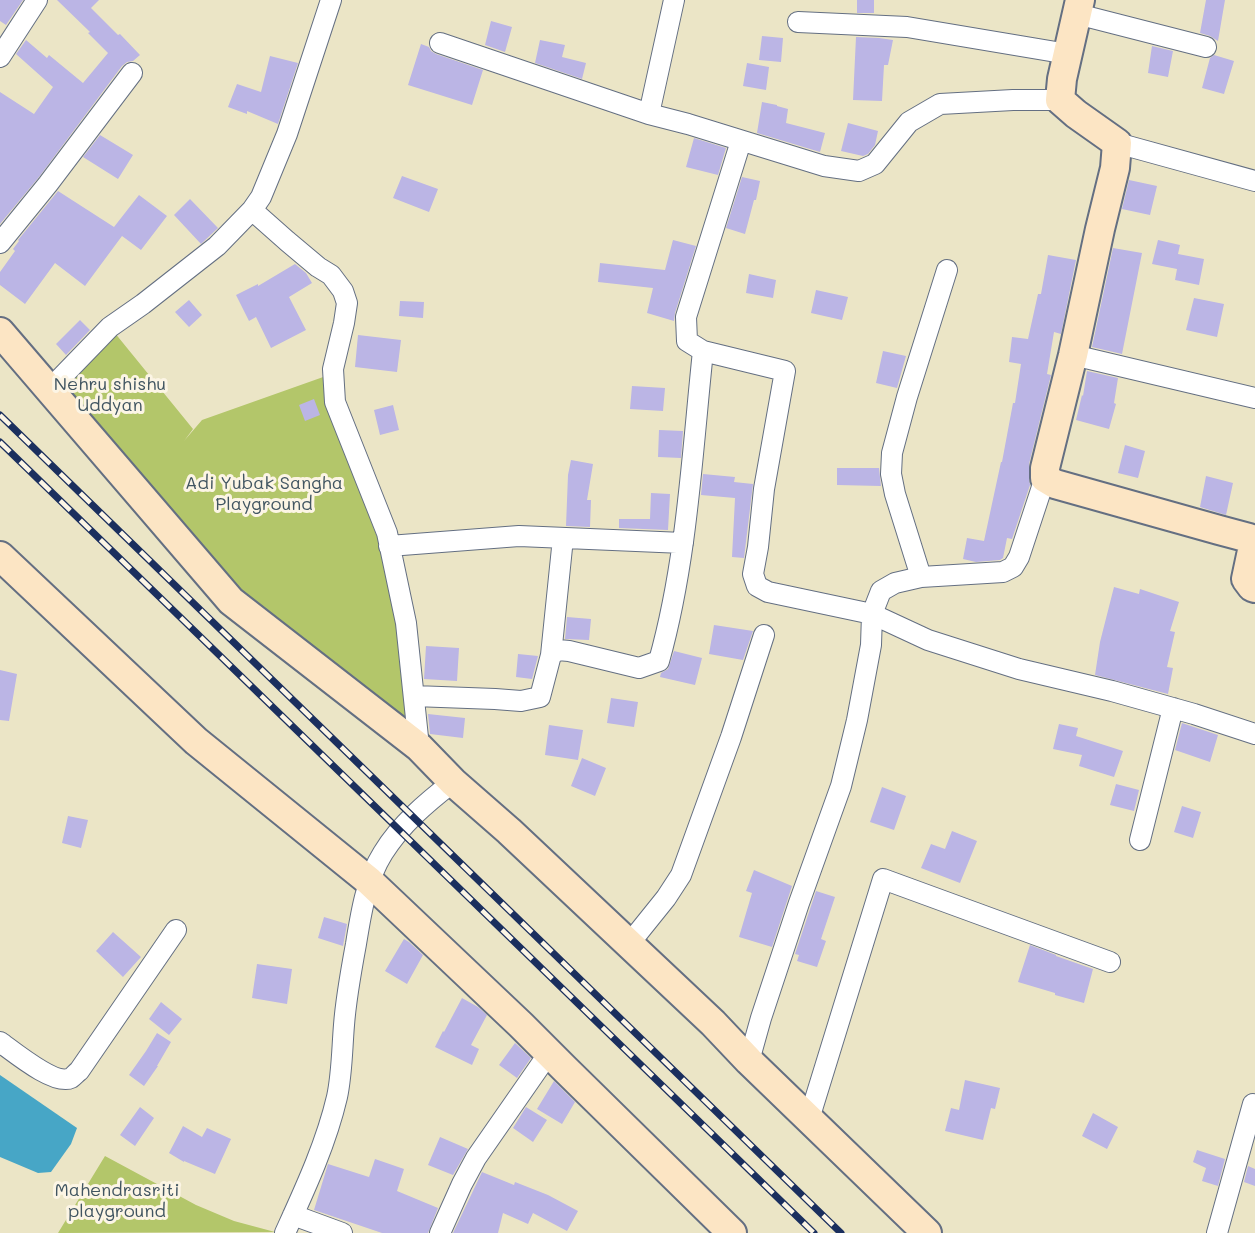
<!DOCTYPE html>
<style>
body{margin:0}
canvas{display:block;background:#ebe5c6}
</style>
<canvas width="1255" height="1233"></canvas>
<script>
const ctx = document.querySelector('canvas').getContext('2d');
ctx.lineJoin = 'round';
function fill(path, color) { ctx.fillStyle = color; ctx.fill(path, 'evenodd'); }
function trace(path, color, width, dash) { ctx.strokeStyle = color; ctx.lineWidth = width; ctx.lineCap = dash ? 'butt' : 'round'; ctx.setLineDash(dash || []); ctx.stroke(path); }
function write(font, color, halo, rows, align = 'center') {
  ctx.font = font + ' Mali,sans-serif'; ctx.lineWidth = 6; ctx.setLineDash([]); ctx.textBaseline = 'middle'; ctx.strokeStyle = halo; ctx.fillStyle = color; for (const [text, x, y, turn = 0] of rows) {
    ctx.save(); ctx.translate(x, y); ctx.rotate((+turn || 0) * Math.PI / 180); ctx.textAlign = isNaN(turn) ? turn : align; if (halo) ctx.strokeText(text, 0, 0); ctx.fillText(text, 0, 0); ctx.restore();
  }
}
fill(new Path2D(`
 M 110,327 L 193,429 L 184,441 L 202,420 L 326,376 L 327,407 L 381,547 L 401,626 L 414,736 L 266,622 L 50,390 Z
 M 105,1156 L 196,1205 L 234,1221 L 275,1232 L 58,1233 Z`), '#b3c66a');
fill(new Path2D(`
 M 0,1075 L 77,1128 L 71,1144 L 51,1172 L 38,1173 L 0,1157 Z`), '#47a6c6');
fill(new Path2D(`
 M 0,0 L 23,0 L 6,25 L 0,21 Z
 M 57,0 L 99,0 L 91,8 L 118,35 L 120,34 L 140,55 L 133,61 L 127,62 L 122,66 L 39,177 L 0,224 L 0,92 L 34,114 L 53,87 L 16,54 L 26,40 L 47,58 L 49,55 L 83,83 L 108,53 L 88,33 L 90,32 Z
 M 857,0 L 874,0 L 874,13 L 857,13 Z
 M 1206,0 L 1225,0 L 1218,41 L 1210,36 L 1200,33 Z
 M 491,21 L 512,27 L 505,52 L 485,45 Z
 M 762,36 L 783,38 L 781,62 L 759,60 Z
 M 856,37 L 879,38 L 893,40 L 888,65 L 884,65 L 882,101 L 853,100 Z
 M 540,40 L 565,45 L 562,57 L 586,63 L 582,79 L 535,63 Z
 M 421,44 L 429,47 L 431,51 L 436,54 L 483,70 L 472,105 L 408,85 Z
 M 1152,46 L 1173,51 L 1168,77 L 1148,73 Z
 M 1214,55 L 1234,61 L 1224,94 L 1202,88 L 1210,58 Z
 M 270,56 L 298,63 L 278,124 L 247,111 L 247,114 L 228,107 L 237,84 L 261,92 Z
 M 747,63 L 769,67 L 766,90 L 743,86 Z
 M 762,102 L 777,105 L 777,106 L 788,109 L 786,123 L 825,133 L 820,152 L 757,133 Z
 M 848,123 L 878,131 L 875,145 L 868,154 L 863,156 L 841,151 Z
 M 100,135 L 133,155 L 118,179 L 83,157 Z
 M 694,138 L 726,148 L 718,175 L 686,167 Z
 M 402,176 L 438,189 L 429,212 L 393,198 Z
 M 742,177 L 760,181 L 756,200 L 754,200 L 745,234 L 726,228 Z
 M 1129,180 L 1157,186 L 1150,215 L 1122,209 Z
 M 58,191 L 114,227 L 139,195 L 167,216 L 141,250 L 122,236 L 85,286 L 55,263 L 25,304 L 0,285 L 0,272 L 15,251 L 13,249 L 19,241 L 18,240 Z
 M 190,199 L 218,228 L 201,244 L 174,215 Z
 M 673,240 L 696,246 L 675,313 L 674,321 L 647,313 L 653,288 L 598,282 L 600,263 L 665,270 Z
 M 1158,240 L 1180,245 L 1178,254 L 1204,259 L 1199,285 L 1175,280 L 1177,269 L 1152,264 Z
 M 1113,248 L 1142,253 L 1122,354 L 1092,347 Z
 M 1048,255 L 1076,260 L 1061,334 L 1054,332 L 1047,374 L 1051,375 L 1029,464 L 1029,478 L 1030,485 L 1012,539 L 1007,538 L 1003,558 L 1000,560 L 976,562 L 963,559 L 967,538 L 984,541 L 1001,462 L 1002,462 L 1013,403 L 1015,403 L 1021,364 L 1009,362 L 1012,337 L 1028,339 L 1038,294 L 1041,294 Z
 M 295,264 L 306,273 L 312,283 L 289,297 L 306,330 L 271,348 L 256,317 L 249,321 L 236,295 L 258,284 L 258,286 Z
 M 749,274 L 776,280 L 773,298 L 746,293 Z
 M 816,290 L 848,297 L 842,320 L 811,313 Z
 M 1194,298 L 1224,304 L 1217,337 L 1186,330 Z
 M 189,300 L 202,315 L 189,327 L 175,312 Z
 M 400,301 L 424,302 L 423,318 L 399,316 Z
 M 80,320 L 90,330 L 66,355 L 56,344 Z
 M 358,335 L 401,340 L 397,372 L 355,367 Z
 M 883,351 L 906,356 L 897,388 L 876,383 Z
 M 1087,371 L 1118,378 L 1114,403 L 1116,404 L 1109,429 L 1076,420 L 1082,395 L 1083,396 Z
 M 632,386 L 665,388 L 663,411 L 630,409 Z
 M 314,399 L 320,415 L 305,421 L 299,405 Z
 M 393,405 L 399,430 L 380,435 L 374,410 Z
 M 659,430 L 683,431 L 681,458 L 658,457 Z
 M 1125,445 L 1145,451 L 1138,478 L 1118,473 Z
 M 571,460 L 593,464 L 587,500 L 591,500 L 590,527 L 566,526 L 568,475 Z
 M 837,468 L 879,468 L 881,486 L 837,485 Z
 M 703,474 L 735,477 L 734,482 L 753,484 L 744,558 L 732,557 L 735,498 L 701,495 Z
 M 1206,476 L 1233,483 L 1226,515 L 1200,507 Z
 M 651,493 L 670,494 L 668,530 L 619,528 L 619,519 L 650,519 Z
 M 1114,587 L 1139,594 L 1140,589 L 1179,602 L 1170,631 L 1175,632 L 1167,667 L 1173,668 L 1168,694 L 1095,675 L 1100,642 Z
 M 567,617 L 591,619 L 589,640 L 565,639 Z
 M 714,625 L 753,631 L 743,660 L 709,654 Z
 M 426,646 L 459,648 L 457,681 L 424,679 Z
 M 674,651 L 702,658 L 695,685 L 660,677 L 661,673 L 668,669 Z
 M 518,654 L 538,656 L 532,679 L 516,677 Z
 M 0,670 L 17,674 L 9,721 L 0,720 Z
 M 611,698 L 638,702 L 634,727 L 607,723 Z
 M 428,714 L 465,718 L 463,738 L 430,734 Z
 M 1182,723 L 1218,735 L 1210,762 L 1175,750 Z
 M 1059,724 L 1078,728 L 1076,736 L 1123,751 L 1114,777 L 1079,766 L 1082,755 L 1053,749 Z
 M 549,725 L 583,730 L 578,760 L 545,755 Z
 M 582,758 L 606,768 L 595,796 L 571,786 Z
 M 1116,784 L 1139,790 L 1134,811 L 1110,805 Z
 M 882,787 L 906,796 L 894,830 L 870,822 Z
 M 1182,806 L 1201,812 L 1193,838 L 1174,832 Z
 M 68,816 L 88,820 L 81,848 L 62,843 Z
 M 952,831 L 977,841 L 960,883 L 921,868 L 931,844 L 945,849 Z
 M 754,870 L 792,886 L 772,947 L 739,937 L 752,893 L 746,891 Z
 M 816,891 L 835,897 L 821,939 L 826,941 L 817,967 L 797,961 L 799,955 L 795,954 Z
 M 324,917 L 347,924 L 343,946 L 318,938 Z
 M 113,932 L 141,957 L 123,977 L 96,951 Z
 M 404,939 L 409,942 L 423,955 L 407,984 L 385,971 Z
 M 1030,945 L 1056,955 L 1056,956 L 1093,969 L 1084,1003 L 1055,995 L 1055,993 L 1018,982 Z
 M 257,964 L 292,969 L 287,1004 L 252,998 Z
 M 462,998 L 478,1007 L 487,1015 L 471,1045 L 479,1049 L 472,1065 L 435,1047 L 443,1031 L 444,1032 Z
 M 161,1002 L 182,1019 L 169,1035 L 149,1019 Z
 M 157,1033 L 171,1042 L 157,1066 L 158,1066 L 144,1086 L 129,1075 L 146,1051 Z
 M 515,1043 L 531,1058 L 517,1078 L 499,1065 Z
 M 965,1080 L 1000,1088 L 995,1109 L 991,1108 L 983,1140 L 945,1131 L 951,1108 L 959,1110 Z
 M 554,1081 L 575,1102 L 562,1124 L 537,1109 Z
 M 140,1107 L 154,1118 L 135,1146 L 120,1135 Z
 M 526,1107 L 547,1120 L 533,1142 L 513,1128 Z
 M 1093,1113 L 1118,1127 L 1107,1149 L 1082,1136 Z
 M 183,1126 L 202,1137 L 207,1128 L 231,1139 L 215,1174 L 184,1161 L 184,1162 L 169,1153 Z
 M 440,1137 L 468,1149 L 453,1175 L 428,1165 Z
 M 1197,1150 L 1225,1159 L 1218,1186 L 1202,1181 L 1206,1168 L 1193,1162 Z
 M 375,1159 L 404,1169 L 397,1191 L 438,1208 L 428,1233 L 382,1233 L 314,1210 L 328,1164 L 369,1177 Z
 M 1248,1166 L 1255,1169 L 1255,1186 L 1244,1182 Z
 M 482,1172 L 514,1185 L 515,1182 L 548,1195 L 578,1211 L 567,1231 L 533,1213 L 528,1224 L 503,1213 L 498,1233 L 453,1233 Z`), '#bbb5e5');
const street = new Path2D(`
 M 1077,14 L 1206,47
 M 798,22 L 907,27 L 1068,54
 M 440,43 L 649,114 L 688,124 L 824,166 L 859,171 L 875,164 L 909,122 L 940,104 L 1013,100 L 1060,100
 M 0,57 L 37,0
 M 649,114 L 674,0
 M 1117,143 L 1255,181
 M 252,210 L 287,241 L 318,267 L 331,275 L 343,291 L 347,303 L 344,323 L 333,369 L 335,402 L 387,533 L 406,623 L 419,747
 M 0,243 L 48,184 L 132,73
 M 703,351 L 687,341 L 686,317 L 741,141
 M 1073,355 L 1255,398
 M 49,390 L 110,327 L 143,304 L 217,246 L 252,210 L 261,197 L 287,134 L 331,0
 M 389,546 L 519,536 L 683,543
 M 921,577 L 895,494 L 891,474 L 892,453 L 907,397 L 947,270
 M 551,655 L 563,538
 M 414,696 L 495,699 L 521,701 L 540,697 L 551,655 L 558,650 L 569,651 L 639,668 L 659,661 C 687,561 692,455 703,351 L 785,371 L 764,489 L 758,547 L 753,574 L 757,586 L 768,592 L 872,614 L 928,640 L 1019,669 L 1112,691 L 1194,714 L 1255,734
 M 1140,840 L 1173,708
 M 629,944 L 666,898 L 681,875 L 731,737 L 764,635
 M 0,1042 C 14,1052 55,1086 71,1078 C 74,1076 76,1073 79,1071 L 176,930
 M 749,1061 L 761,1018 L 799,903 L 841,786 L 857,720 L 871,645 L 872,614 L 881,591 L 895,583 L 921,577 L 1003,572 L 1013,567 L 1019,557 L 1045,478
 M 809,1119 L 883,879 L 1110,962
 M 293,1215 L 342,1233
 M 285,1233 C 305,1189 326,1144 337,1097 C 342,1074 342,1049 344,1025 C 346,998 351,971 356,944 C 361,913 366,880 383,853 C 401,824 426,803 453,782
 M 440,1233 L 462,1184 L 476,1158 L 549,1053
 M 1217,1233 L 1253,1104`);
const secondary = new Path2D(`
 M 1080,0 L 1062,79 L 1060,100 L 1076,114 L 1117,143 L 1115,168 L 1100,229 L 1073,355 L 1045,468 L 1045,478 L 1055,484 L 1219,530 L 1249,538 L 1253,546 L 1246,579 L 1252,587 L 1255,588
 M 0,332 L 231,601 L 419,747 L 453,782 L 509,831 L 713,1023 L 749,1061 L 927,1233
 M 0,556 L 196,741 L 369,881 L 521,1025 L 564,1068 L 732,1233`);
trace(street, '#646f82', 22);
trace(secondary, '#646f82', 32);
trace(street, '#fff', 20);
trace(secondary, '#fce5c4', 28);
const rail = new Path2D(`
 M 0,415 L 841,1233
 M 0,442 L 814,1233`);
trace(rail, '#1b2f5e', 7);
trace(rail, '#fcf5e5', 4.5, [14]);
write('18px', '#415561', '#fcf5e5', [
 ["Nehru shishu",110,384],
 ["Uddyan",110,405],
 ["Adi Yubak Sangha",264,483],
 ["Playground",264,504],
 ["Mahendrasriti",117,1190],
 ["playground",117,1211]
]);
</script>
